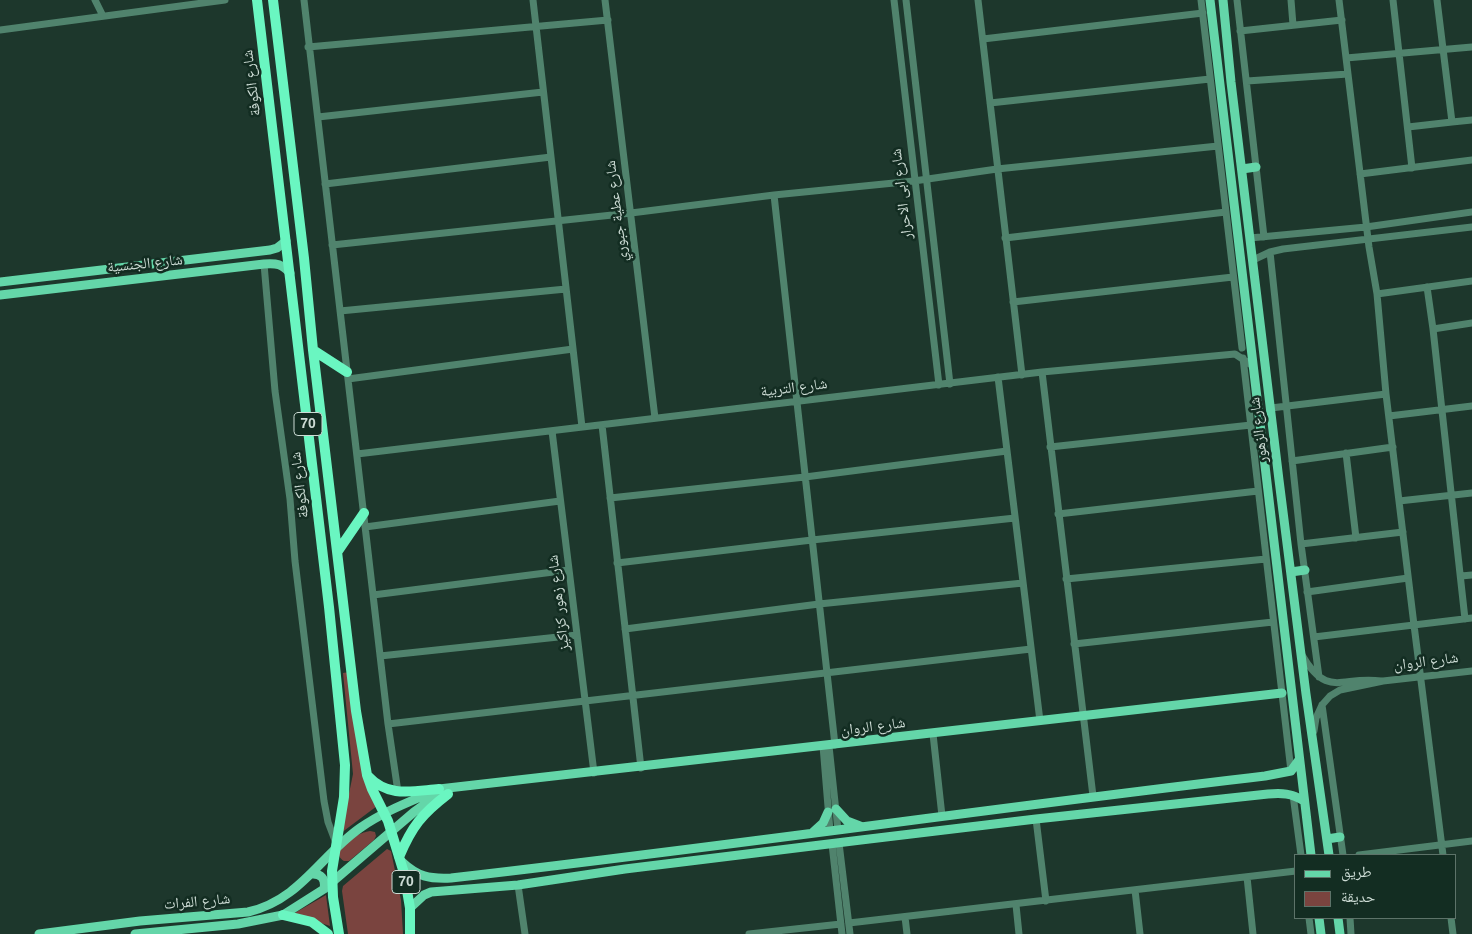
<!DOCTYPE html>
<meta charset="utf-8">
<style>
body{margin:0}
#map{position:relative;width:1472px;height:934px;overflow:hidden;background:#1d372c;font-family:Helvetica,"Noto Naskh Arabic",sans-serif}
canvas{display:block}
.legend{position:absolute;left:1294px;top:854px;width:162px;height:65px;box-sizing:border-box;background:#132d22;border:1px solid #5d7369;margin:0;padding:6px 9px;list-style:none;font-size:15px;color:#ccdbd4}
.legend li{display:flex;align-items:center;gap:10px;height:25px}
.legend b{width:25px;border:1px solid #5d7369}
</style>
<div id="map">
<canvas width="1472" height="934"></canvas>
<ul class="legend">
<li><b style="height:6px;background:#64d6a9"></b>طريق</li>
<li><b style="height:14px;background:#7a443f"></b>حديقة</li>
</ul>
</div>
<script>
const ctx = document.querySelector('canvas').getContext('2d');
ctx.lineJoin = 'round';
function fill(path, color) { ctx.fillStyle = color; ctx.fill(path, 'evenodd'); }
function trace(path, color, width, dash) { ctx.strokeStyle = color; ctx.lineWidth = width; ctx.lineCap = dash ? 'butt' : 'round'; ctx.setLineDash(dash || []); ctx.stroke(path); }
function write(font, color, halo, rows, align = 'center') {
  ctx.font = font + ' Helvetica,"Noto Naskh Arabic",sans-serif'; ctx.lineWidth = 5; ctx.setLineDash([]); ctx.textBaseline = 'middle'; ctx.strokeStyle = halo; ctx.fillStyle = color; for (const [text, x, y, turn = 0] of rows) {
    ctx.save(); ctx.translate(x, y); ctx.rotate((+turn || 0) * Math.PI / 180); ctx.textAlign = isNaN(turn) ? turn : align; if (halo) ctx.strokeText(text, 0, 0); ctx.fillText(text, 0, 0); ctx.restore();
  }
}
fill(new Path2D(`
 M 349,672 L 377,806 L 341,833 L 353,774 L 343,673 Z
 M 370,831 L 375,832 L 376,836 L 374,840 L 349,861 L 344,861 C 327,850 359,832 370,831 Z
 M 387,849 L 391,851 L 401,900 L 403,934 L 348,934 L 342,891 L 343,886 Z
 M 326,895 L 330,926 L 293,914 Z`), '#7a443f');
trace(new Path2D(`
 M 95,0 L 103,16
 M 304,0 L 388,724 L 398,792
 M 533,0 L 582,427
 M 605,0 L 655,418
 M 894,0 L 939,385
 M 906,0 L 950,384
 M 978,0 L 1022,375
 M 1201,0 L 1242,348
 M 1237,0 L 1264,237
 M 1291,0 L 1293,25
 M 1339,0 L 1369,247 L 1377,294 L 1386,394 L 1414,625 L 1443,855
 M 1393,0 L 1412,168
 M 0,30 L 225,0
 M 1240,31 L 1342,20
 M 983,39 L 1203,13
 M 308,47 L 608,20
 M 1346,58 L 1472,47
 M 1247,81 L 1348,74
 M 990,103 L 1210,79
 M 318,117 L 543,92
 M 1452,122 L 1472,120
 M 1408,127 L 1452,122 L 1437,0
 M 1360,174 L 1472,160
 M 325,184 L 551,157
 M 774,195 L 835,745
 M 1005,238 L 1226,212
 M 1250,238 L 1366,227 L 1472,212
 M 332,245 L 631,213 L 774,195 L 914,181 L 997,169 L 1218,146
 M 1270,252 L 1301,544 L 1319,677
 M 1253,260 L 1270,252 L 1283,249 L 1472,227
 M 264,264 L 275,391 L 290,499 L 295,561 L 324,801 L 328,822 L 336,843
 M 1427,287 L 1433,329 L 1465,619
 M 1377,294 L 1472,281
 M 1013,302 L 1233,277
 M 340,311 L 566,289
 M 1433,329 L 1472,323
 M 1243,358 L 1291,771
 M 1042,372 L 1093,796
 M 998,377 L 1040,721
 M 348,379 L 573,349
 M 1271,408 L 1386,394
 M 1389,416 L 1472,406
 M 602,425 L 641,768
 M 552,431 L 594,773
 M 1050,447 L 1251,425
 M 1346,453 L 1356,538
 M 357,454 L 1042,372 L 1235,354 L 1253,366
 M 1292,461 L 1393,447
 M 610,498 L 805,477 L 1007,451
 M 1399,501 L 1472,493
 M 1058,514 L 1258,491
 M 365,527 L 560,501
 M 1301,544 L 1403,532
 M 617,563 L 812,540 L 1015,518
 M 1461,576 L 1472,575
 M 1066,579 L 1266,559
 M 1307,592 L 1408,578
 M 373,595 L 569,570
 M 625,629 L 819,604 L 1023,583
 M 1314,637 L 1472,618
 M 1074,644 L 1273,622
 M 1302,655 C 1328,700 1342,675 1381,681
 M 380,656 L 577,635
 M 1322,705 L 1343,855
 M 388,724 L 1031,649
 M 1314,731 L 1316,718 L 1322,705 L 1330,696 L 1340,690 L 1383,681 L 1472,671
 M 933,734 L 942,816
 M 823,746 L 830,831
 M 829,746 L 838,830
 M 1293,795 L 1301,855
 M 1036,819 L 1046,901
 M 839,843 L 850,934
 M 832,844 L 842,934
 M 1359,855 L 1472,841
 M 1247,877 L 1253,934
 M 518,885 L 525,934
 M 1135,890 L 1140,934
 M 1016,905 L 1019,934
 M 905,917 L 907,934
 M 1309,918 L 1311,934
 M 1350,918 L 1351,934
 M 1451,918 L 1453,934
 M 849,923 L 1296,871
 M 749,934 L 841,924`), '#50836d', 7);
trace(new Path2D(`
 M 1210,0 L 1311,855
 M 1223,0 L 1231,82 L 1279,480 L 1306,694 L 1329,855
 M 1242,169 L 1256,167
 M 0,282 L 270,250 L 277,248 L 286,241
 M 0,295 L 264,264 C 277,263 282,264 290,273
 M 1291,572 L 1305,570
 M 836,809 L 847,821 L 860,826
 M 812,833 L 823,823 L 828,812
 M 1327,839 L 1340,837
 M 401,861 C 418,877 429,879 451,878 C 723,847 993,808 1265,776 L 1291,771 L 1299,760
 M 311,874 C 321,873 326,879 324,889
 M 410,908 L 424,895 L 431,892 L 518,885 L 625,869 L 861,840 L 1036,819 L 1268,794 C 1282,793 1291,793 1304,801
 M 1319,918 L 1321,934
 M 1338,918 L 1340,934
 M 39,934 L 140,921 L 248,912 C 300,900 320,856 360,828 C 384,811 412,801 439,789 L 1282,693
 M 135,934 L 238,924 L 283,915 L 324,889 L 414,812 L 428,802 L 442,796`), '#64d6a9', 9);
trace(new Path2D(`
 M 257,0 L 329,607 L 345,765 L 344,797 L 332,871 L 333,897 L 339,934
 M 273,0 L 304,258 L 313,350 L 356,711 L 367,775 L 372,789 L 388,821 L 404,873 L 410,908 L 410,934
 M 313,350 L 347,372
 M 338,551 L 364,513
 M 368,776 C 388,798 413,791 439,789
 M 399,857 C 412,826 422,814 448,794
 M 283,915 L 312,922 L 328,934`), '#6af6c1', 10);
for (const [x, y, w] of [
 [308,424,28],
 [406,882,28]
]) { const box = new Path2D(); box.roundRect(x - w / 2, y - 11.5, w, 23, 4); ctx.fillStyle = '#132d22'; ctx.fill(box); trace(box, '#ccdbd4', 1); }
write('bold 14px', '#ccdbd4', null, [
 ["70",308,424],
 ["70",406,882]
]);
write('15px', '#ccdbd4', '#132d22', [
 ["شارع الكوفة",252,83,-97],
 ["شارع ابی الاحرار",902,194,-97],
 ["شارع عطية جبوري",617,211,-97],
 ["شارع الجنسية",145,264,-6],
 ["شارع التربية",794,388,-7],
 ["شارع الزهور",1259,430,-97],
 ["شارع الكوفة",300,485,-97],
 ["شارع زهور كزاكيز",559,603,-97],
 ["شارع الروان",1426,662,-7],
 ["شارع الروان",873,727,-7],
 ["شارع الفرات",197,902,-5]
]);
</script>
